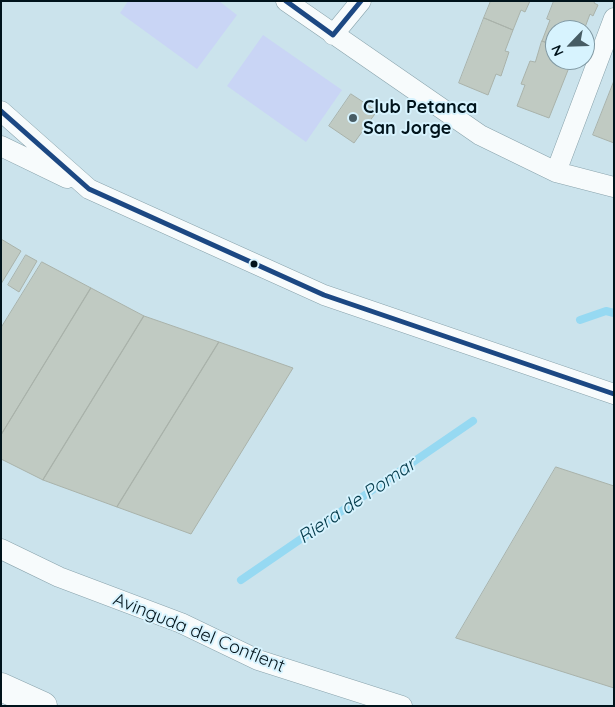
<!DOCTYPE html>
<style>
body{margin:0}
#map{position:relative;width:615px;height:707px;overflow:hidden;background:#cbe3ec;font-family:Quicksand,sans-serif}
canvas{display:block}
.frame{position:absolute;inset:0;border:2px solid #00131b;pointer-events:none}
.north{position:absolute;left:545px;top:20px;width:50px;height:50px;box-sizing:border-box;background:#d7f3fe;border:1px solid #8199a3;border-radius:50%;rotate:246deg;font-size:14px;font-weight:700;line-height:20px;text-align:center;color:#00131b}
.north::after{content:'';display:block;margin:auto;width:18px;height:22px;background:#475c64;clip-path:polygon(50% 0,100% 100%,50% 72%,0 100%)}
</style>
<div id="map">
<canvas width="615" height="707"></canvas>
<div class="frame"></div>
<div class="north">N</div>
</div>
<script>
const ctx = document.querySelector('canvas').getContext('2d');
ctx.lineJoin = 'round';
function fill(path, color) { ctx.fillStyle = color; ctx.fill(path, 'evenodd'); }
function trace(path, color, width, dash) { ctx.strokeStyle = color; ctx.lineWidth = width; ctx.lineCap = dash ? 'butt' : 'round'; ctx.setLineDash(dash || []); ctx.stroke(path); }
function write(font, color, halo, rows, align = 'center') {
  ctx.font = font + ' Quicksand,sans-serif'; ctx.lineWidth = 4; ctx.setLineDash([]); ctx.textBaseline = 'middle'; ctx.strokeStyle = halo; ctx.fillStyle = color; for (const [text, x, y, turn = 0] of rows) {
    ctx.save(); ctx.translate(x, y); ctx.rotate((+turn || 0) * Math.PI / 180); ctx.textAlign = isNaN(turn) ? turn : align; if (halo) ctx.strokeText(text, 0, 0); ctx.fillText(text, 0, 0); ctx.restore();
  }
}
fill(new Path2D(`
 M 128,1 L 219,1 L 237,15 L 197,69 L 120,13 Z
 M 263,35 L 342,90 L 306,142 L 227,86 Z`), '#c9d5f5');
trace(new Path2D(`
 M 580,320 L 606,311 L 614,313
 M 241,580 L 473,421`), '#96d9f2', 8);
const building = new Path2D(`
 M 491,1 L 530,1 L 525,12 L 521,10 L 513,30 L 484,18 Z
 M 554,1 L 595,1 L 594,3 L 598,5 L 593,16 L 590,14 L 584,30 L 555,30 L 555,46 L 542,41 L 550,20 L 547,19 Z
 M 484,18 L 513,30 L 505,51 L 509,52 L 501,76 L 496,74 L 488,95 L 459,83 Z
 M 542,41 L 555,46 L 555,60 L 572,60 L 549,118 L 517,106 L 525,85 L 521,84 L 530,61 L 535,62 Z
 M 614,81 L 614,143 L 593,135 Z
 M 351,94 L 377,111 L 354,143 L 329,126 Z
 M 1,239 L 21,251 L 1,284 Z
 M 26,255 L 37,261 L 19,292 L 8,285 Z
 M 42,262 L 91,288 L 1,435 L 1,328 Z
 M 91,288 L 144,316 L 43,480 L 1,459 L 1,435 Z
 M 144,316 L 219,342 L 117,507 L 43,480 Z
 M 219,342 L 293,368 L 191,534 L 117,507 Z
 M 556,467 L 614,486 L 614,688 L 456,638 Z`);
fill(building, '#c0cac2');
trace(building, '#a9b2aa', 1);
const minor = new Path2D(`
 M 286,1 L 480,135 L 556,172 L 614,187
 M 333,35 L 361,1
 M 1,111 L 89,189 L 324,295 L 614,394
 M 1,146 L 67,178
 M 556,172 L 614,18
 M 1,549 L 59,577 L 181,623 L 258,660 L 402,706`);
const motorway = new Path2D(`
 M 1,687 L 43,706`);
trace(minor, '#88a2ab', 21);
trace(motorway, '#88a2ab', 29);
trace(minor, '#f7fbfc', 20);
trace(motorway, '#f7fbfc', 28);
trace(new Path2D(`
 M 286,1 L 333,35 L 361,1
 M 1,111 L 89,189 L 324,295 L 614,394`), '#1c4883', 5);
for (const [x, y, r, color] of [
 [353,118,5,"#475c64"],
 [254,264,4.5,"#00131b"]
]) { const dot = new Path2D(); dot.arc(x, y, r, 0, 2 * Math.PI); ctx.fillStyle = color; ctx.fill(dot); trace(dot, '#d7f3fe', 2); }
write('bold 18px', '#00131b', '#d7f3fe', [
 ["Club Petanca",363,108],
 ["San Jorge",363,129]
], 'left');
write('18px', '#00131b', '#d7f3fe', [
 ["Avinguda del Conflent",199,633,22]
]);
write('italic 19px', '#043b4b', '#d7f3fe', [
 ["Riera de Pomar",357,501,-34]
]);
</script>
